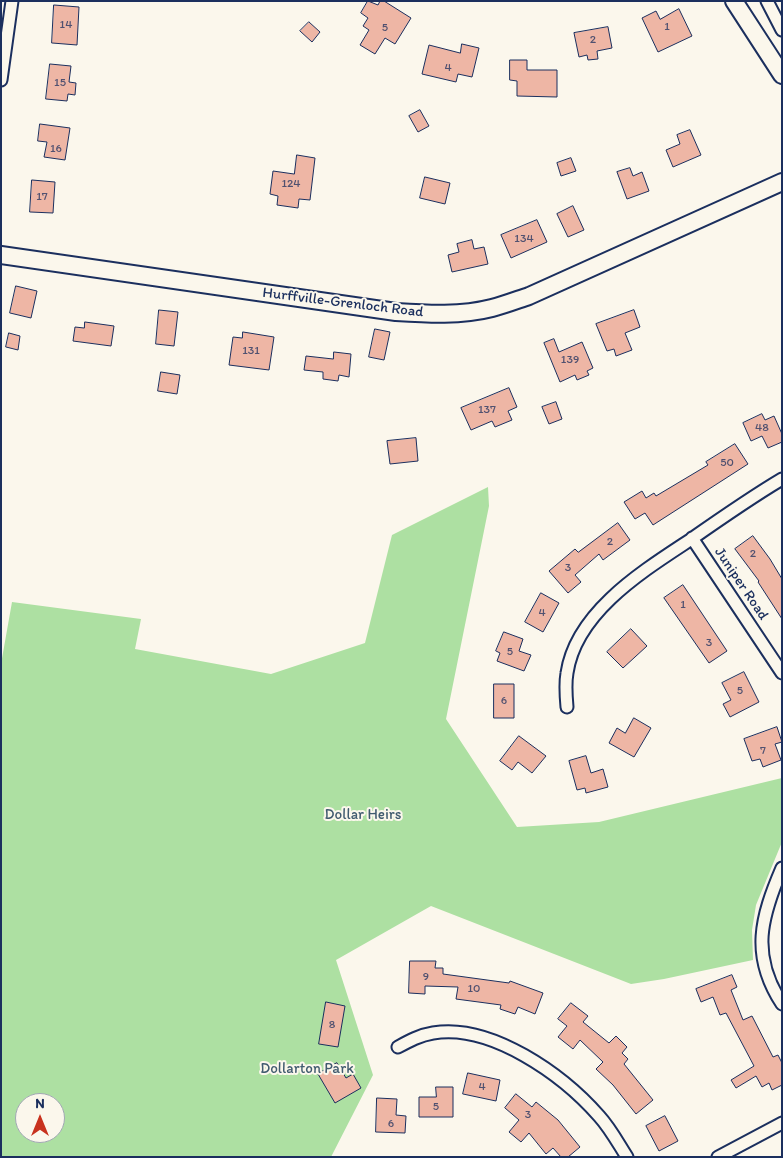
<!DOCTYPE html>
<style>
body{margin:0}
#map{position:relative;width:783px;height:1158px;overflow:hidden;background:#fbf7ec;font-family:Itim,sans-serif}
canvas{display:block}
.frame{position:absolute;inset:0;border:2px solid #1b2f5e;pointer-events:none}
.north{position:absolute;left:15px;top:1093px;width:50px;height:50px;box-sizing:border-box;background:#fbf7ec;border:1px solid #a1a7b3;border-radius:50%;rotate:0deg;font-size:14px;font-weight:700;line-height:20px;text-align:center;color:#1b2f5e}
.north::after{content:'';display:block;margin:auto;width:18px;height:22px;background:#c8321e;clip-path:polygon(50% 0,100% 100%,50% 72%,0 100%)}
</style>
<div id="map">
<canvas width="783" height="1158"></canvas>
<div class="frame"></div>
<div class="north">N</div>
</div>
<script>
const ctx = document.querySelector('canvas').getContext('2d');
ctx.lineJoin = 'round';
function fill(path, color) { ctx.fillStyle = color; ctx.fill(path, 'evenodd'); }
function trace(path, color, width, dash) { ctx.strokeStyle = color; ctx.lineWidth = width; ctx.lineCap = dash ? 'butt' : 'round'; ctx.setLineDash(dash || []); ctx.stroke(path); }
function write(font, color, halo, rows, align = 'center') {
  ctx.font = font + ' Itim,sans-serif'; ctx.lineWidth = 4; ctx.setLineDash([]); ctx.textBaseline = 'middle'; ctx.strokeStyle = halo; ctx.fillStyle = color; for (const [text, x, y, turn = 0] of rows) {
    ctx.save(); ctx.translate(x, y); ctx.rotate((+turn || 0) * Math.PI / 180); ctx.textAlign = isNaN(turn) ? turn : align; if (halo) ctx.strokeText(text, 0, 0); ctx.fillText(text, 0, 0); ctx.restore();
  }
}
fill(new Path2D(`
 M 488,487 L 489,506 L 446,719 L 517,827 L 599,822 L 782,778 L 782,842 L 756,905 L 752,930 L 753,960 L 664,979 L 631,984 L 431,906 L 336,960 L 373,1075 L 331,1157 L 1,1157 L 1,664 L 12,602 L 141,619 L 135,649 L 271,674 L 365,643 L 392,535 ZM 25,1103 L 55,1103 L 55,1133 L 25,1133 Z`), '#ade0a2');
const building = new Path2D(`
 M 368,1 L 378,5 L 380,1 L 384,1 L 411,18 L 395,44 L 385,38 L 375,54 L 360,45 L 369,30 L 363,26 L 368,18 L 361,13 Z
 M 54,5 L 79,7 L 77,45 L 52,43 Z
 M 679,9 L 692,36 L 658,52 L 642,18 L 656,11 L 660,19 Z
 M 309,22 L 320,32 L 312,42 L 300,31 Z
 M 608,27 L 612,48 L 597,51 L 598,59 L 588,60 L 587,55 L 579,57 L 574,33 Z
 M 462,44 L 479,48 L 472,77 L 458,74 L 456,82 L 422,74 L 429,45 L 460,53 Z
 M 510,60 L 527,60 L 527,70 L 557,70 L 557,97 L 517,96 L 517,81 L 510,80 Z
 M 50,64 L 71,66 L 69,82 L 76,83 L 75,95 L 68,94 L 67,101 L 46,99 Z
 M 420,110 L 429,126 L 418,132 L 409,116 Z
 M 40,124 L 70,128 L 65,160 L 44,157 L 47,142 L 38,141 Z
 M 690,130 L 701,155 L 673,167 L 666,150 L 680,144 L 677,135 Z
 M 297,155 L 315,158 L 310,200 L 299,199 L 298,208 L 277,205 L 278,196 L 270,194 L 273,171 L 294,174 Z
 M 571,158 L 576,171 L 561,176 L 557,163 Z
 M 630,168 L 633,176 L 642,172 L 649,191 L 627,199 L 617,172 Z
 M 425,177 L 450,183 L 445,204 L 420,198 Z
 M 32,180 L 55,182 L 53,213 L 30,212 Z
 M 573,206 L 584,230 L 568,237 L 557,214 Z
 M 537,220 L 547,242 L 511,258 L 501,235 Z
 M 472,240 L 474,249 L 484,247 L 488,264 L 452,272 L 448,255 L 459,252 L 457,244 Z
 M 16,286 L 37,291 L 31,318 L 10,313 Z
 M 159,310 L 178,312 L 174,346 L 156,344 Z
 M 634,310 L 640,327 L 625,333 L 632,350 L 616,356 L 614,349 L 607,351 L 596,324 Z
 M 85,322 L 114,326 L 111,346 L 73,341 L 75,327 L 84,328 Z
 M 375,329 L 390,332 L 384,360 L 369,357 Z
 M 243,332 L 274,337 L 269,370 L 229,365 L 233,337 L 242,338 Z
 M 9,333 L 20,336 L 18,350 L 6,347 Z
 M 554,339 L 559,352 L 582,342 L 593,368 L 587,371 L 589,375 L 577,380 L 575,375 L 560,382 L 544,343 Z
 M 334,352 L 351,354 L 349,377 L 339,375 L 338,381 L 323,379 L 323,372 L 304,370 L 306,356 L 333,359 Z
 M 161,372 L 180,375 L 177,394 L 158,391 Z
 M 509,388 L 517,407 L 508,411 L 512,420 L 495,427 L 492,421 L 471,430 L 461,408 Z
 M 556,402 L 562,419 L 549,424 L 542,407 Z
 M 762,414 L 765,420 L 774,416 L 782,434 L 782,442 L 768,448 L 762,436 L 751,441 L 743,423 Z
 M 416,438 L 418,461 L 390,464 L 387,441 Z
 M 735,444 L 748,464 L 653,525 L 645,513 L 635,519 L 624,502 L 642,491 L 646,498 L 654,493 L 656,496 L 708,465 L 706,462 Z
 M 618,523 L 630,540 L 603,560 L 599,554 L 575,575 L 581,582 L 568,593 L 549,571 L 575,549 L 578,552 Z
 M 753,536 L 770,559 L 782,579 L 782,619 L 758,582 L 759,581 L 735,549 Z
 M 683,585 L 727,651 L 709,663 L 664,598 Z
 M 541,593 L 559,603 L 543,632 L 525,622 Z
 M 631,629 L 647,646 L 623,668 L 607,652 Z
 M 504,632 L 523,639 L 519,651 L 531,655 L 524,671 L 497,661 L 500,653 L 496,651 Z
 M 744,672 L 759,702 L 730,717 L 723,704 L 731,700 L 722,683 Z
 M 494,684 L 514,684 L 514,718 L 494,718 Z
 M 634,718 L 651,728 L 634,757 L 609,743 L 617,728 L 625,733 Z
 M 777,727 L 782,742 L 775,744 L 781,760 L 763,767 L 760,759 L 752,761 L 744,739 Z
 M 519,736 L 546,756 L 532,773 L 518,762 L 512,770 L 500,761 Z
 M 586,756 L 591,773 L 603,769 L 608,787 L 586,793 L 585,788 L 577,790 L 569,761 Z
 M 410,961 L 436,961 L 435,968 L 443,968 L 443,974 L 509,983 L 510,981 L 543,993 L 535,1014 L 518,1007 L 515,1014 L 500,1009 L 501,1005 L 456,999 L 458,987 L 425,986 L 425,994 L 409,993 Z
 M 732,975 L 737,987 L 731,990 L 743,1020 L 752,1016 L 773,1057 L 778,1055 L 782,1063 L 782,1085 L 772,1090 L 769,1083 L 762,1087 L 756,1076 L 736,1088 L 731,1080 L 754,1066 L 726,1013 L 720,1015 L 713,997 L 701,1002 L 696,989 Z
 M 326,1002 L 345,1006 L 338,1047 L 319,1044 Z
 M 571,1003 L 588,1016 L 583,1022 L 609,1043 L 616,1036 L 627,1047 L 622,1053 L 628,1059 L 624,1064 L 653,1100 L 636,1114 L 613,1085 L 596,1069 L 603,1062 L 580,1040 L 573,1049 L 558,1037 L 567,1026 L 558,1019 Z
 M 337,1063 L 346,1078 L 353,1074 L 361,1088 L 335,1103 L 318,1074 Z
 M 468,1073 L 500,1080 L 496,1101 L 463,1094 Z
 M 436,1087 L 453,1087 L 453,1117 L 419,1117 L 419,1097 L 436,1097 Z
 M 516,1094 L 532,1107 L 536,1102 L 558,1120 L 580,1147 L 568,1157 L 561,1157 L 553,1148 L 546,1154 L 529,1133 L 521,1142 L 509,1132 L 519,1120 L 505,1108 Z
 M 377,1098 L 397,1099 L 396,1115 L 406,1116 L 405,1133 L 376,1132 Z
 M 665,1116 L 678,1141 L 659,1151 L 646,1126 Z`);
fill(building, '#eeb6a5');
trace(building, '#1b2f5e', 1);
const street = new Path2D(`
 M 767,1 L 782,30
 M 1,80 L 12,1
 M 692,538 L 782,673
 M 567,707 C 566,696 565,684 567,673 C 576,612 643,571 690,540 C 720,519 750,498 782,479
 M 782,868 C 761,917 750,955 782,1004
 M 398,1047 C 409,1041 420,1035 433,1033 C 491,1023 563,1075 599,1116 C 610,1128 618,1143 627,1157
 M 718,1157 L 782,1123`);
const secondary = new Path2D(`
 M 734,1 L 782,75
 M 1,255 L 396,312 C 428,314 461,316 492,308 C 504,305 517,300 529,296 L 782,182`);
trace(street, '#1b2f5e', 15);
trace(secondary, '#1b2f5e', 20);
trace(street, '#fbf7ec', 11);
trace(secondary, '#fbf7ec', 16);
write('12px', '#505170', null, [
 ["14",66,25],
 ["1",667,27],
 ["5",385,28],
 ["2",593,40],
 ["4",448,68],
 ["15",60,83],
 ["16",56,149],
 ["124",291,184],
 ["17",42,197],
 ["134",524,239],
 ["131",251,351],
 ["139",570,360],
 ["137",487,410],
 ["48",762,428],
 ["50",727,463],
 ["2",610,542],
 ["2",753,554],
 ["3",568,568],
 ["1",683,605],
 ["4",542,613],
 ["3",709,643],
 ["5",510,652],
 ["5",740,691],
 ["6",504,701],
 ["7",763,751],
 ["9",426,977],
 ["10",474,989],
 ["8",332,1025],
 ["4",482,1087],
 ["5",436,1107],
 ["3",528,1115],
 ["6",391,1124]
]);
write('15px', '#1b2f5e', '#fbf7ec', [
 ["Hurffville-Grenloch Road",343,303,7],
 ["Juniper Road",741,584,56]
]);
write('15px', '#405b6f', '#fbf7ec', [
 ["Dollar Heirs",363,815],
 ["Dollarton Park",307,1069]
]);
</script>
